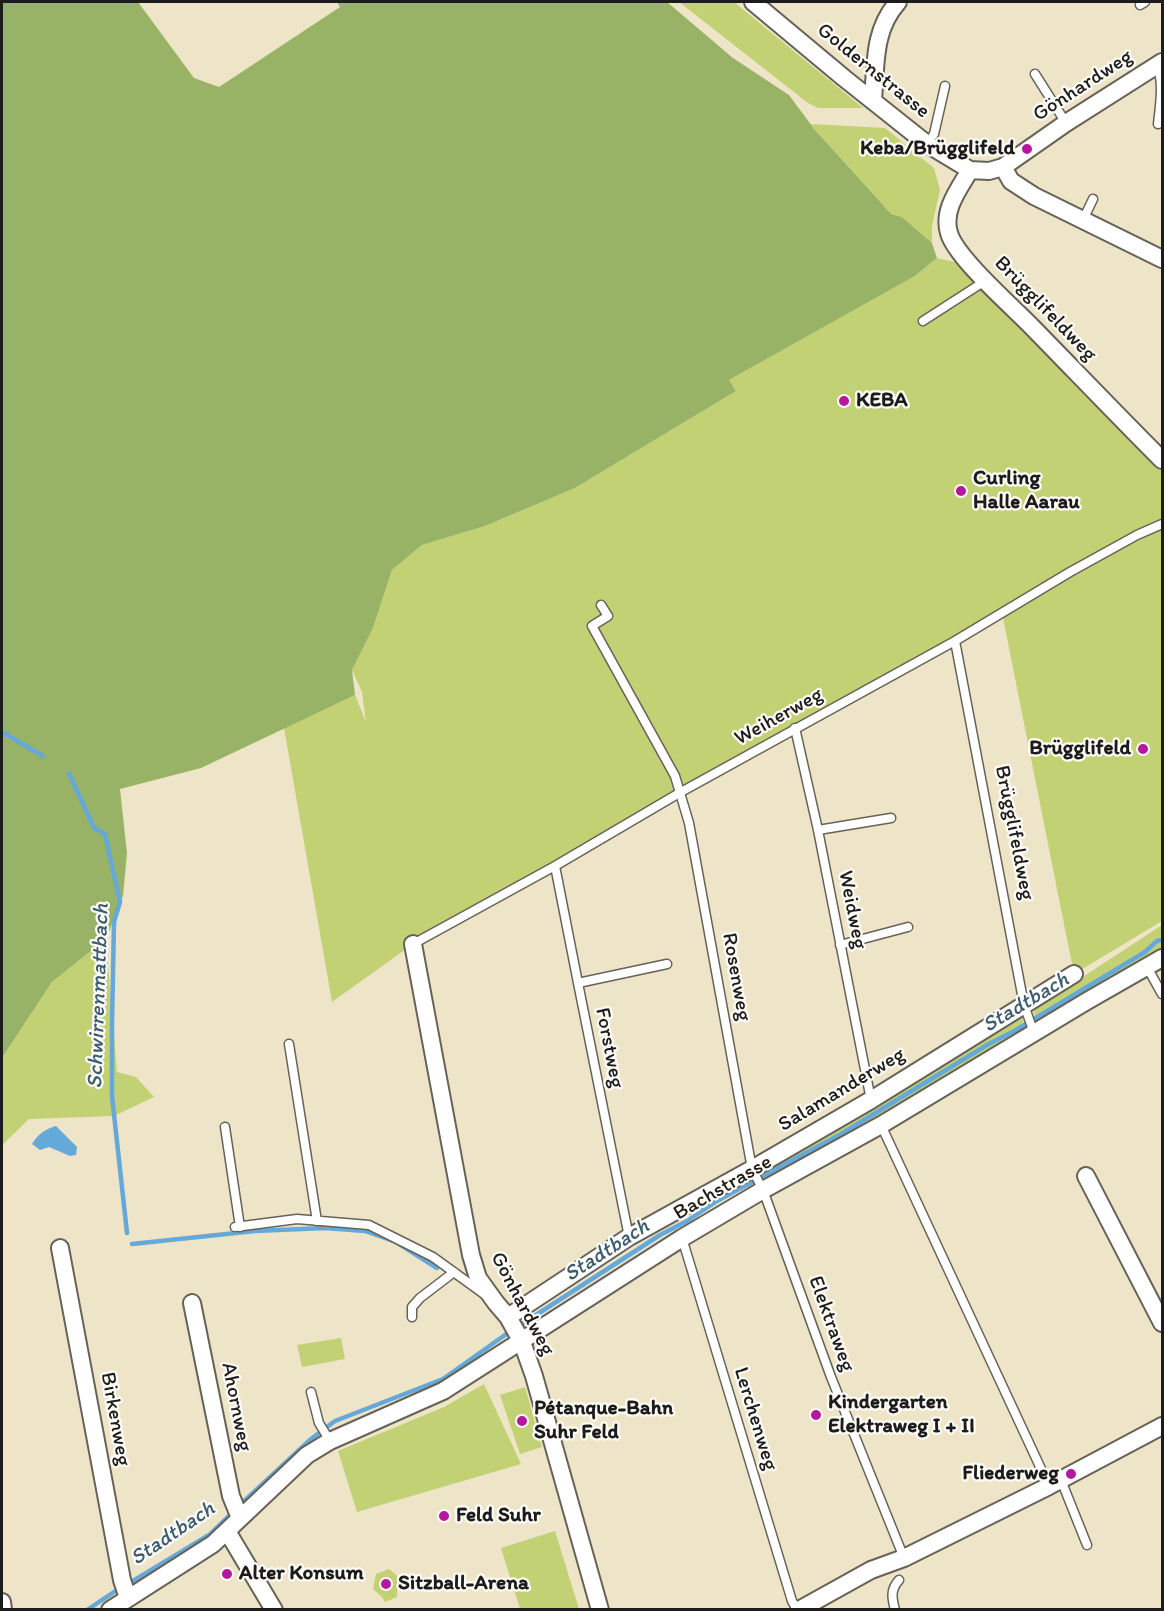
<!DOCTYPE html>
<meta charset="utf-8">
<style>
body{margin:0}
#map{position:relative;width:1164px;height:1611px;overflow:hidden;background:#eee5c8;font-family:Itim,sans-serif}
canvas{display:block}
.frame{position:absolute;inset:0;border:3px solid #1c1c1c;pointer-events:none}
</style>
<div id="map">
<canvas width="1164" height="1611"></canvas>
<div class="frame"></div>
</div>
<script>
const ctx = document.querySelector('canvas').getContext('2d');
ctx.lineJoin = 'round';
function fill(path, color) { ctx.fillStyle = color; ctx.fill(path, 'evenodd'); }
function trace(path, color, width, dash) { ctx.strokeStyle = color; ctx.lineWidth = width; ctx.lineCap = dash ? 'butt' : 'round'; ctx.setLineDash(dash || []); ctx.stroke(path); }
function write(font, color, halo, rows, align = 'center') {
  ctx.font = font + ' Itim,sans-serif'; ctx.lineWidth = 4.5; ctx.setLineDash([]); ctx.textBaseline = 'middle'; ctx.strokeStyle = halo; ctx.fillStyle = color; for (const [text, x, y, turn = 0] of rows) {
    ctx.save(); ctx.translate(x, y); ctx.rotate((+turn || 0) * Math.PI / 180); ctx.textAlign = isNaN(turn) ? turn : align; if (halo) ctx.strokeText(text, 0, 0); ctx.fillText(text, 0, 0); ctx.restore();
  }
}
fill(new Path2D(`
 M 679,2 L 734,2 L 863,108 L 818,108 L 808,103 Z
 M 811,124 L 885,128 L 934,168 L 940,190 L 932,226 L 932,243 L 902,217 L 891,214 L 876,197 L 815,130 Z
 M 937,258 L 971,266 L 1162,460 L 1162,921 L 1074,974 L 1002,613 L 413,944 L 332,1002 L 284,728 L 355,695 L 366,722 L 362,692 L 352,670 L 373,628 L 392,570 L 422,545 L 485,526 L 575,488 L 736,391 L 729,380 L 915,276 Z
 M 1162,925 L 1162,952 L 1042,1023 L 1036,1021 L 1034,1012 L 1037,1007 Z
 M 106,939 L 117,1072 L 136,1077 L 154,1097 L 114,1116 L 29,1119 L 2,1145 L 2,1058 L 52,982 Z
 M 1017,1017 L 1023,1019 L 1024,1033 L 770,1181 L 763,1170 Z
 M 341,1338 L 345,1359 L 302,1367 L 297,1345 Z
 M 484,1384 L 521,1464 L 357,1512 L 338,1451 L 444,1407 Z
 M 525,1387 L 542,1447 L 520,1454 L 500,1395 Z
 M 555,1531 L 579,1609 L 520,1609 L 501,1548 Z
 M 389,1569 L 401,1579 L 397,1592 L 397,1597 L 385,1602 L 382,1597 L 373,1589 L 376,1574 Z`), '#c2d174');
fill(new Path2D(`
 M 2,2 L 138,2 L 194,78 L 219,87 L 340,7 L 337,2 L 667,2 L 733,58 L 789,95 L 815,130 L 876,197 L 891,214 L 902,217 L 932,243 L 937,258 L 915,276 L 729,380 L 736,391 L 575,488 L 485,526 L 422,545 L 392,570 L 373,628 L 352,670 L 355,695 L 201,768 L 120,789 L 127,853 L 123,896 L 106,939 L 52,982 L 2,1058 Z`), '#99b366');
fill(new Path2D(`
 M 56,1126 L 77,1147 L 76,1155 L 70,1156 L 49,1147 L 40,1150 L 32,1144 C 38,1134 45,1129 56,1126 Z`), '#65a8da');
trace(new Path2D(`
 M 2,732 L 43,756
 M 69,773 L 94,828 L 105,834 L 120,902 L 114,922 L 112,1024 L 112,1096 L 127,1233
 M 132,1244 L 255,1231 L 325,1228 L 365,1231 L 396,1242 L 437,1268
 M 240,1505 L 311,1439 L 335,1421 L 443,1379 L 505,1335 L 660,1235 L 687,1221 L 717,1201 L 841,1134 L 987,1045 L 1016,1030 L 1145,952 L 1157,941 L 1162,940
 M 128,1584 L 209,1535 L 234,1511
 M 87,1610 L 120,1588`), '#65a8da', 4.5);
const service = new Path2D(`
 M 1140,5 L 1145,2
 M 1157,65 C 1164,83 1160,105 1158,124
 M 1035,74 L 1066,123
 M 927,144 L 934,134 L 945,86
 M 1083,220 L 1093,199
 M 923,321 L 985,281
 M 601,605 L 608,616 L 592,626 L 675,776 L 689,823 L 752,1169 L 763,1190 L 831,1377 L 904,1558
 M 955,641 L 1024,1005 L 1034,1033
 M 795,728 L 818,830 L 871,1100
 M 818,830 L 891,818
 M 555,866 L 578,983 L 629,1237
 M 413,944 L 555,866 L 681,792 L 955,641 L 1070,572 L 1137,535 L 1162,524
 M 840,945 L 908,927
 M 1147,967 L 1162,994
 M 578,983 L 667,964
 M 289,1044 L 317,1221
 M 881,1125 L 1049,1486
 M 225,1127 L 240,1227
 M 235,1227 L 297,1219 L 369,1225 L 433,1257 L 484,1294
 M 682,1238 L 792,1601 L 797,1610
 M 412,1317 L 412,1307 L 420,1298 L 454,1272
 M 311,1392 L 319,1423 L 330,1441
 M 1061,1480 L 1087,1545
 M 895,1610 C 892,1598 890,1590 899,1580`);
const minor = new Path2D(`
 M 753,2 L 844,78 L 927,144 L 970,170 L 989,171 L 1003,167 L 1066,123 L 1162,62
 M 873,100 C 876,64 873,30 898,2
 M 1003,167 L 1011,181 L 1034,196 L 1162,259
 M 970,170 C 959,189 942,210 949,233 C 956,258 1014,308 1034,329 C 1077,373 1119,417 1162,460
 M 413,944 L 471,1255 L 478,1278 L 496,1303 L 508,1317 L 522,1342 L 534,1376 L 600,1610
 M 1086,1176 L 1162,1323
 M 60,1248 L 122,1580 L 128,1598
 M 192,1303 L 231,1496 L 240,1518
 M 508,1317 L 629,1237 L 752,1169 L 871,1100 L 1074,974
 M 227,1531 L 274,1610
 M 2,1602 L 3,1610
 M 110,1610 L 213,1544 L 307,1455 L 330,1441 L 443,1391 L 682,1238 L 763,1190 L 881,1125 L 1087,1001 L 1162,958
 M 799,1610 L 871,1570 L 904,1558 L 1049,1486 L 1162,1426`);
trace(service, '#666258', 11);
trace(minor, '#666258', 20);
trace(service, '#fff', 8);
trace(minor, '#fff', 16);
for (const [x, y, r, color] of [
 [1027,149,6,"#b5179e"],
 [844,401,6,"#b5179e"],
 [961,491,6,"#b5179e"],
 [1143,749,6,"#b5179e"],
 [816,1415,6,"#b5179e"],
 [522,1421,6,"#b5179e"],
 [1071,1474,6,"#b5179e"],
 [444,1516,6,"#b5179e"],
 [227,1574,6,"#b5179e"],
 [386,1584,6,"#b5179e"]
]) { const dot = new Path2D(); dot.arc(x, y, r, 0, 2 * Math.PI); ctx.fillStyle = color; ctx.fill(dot); trace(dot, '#fdfcf7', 2); }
write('21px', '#1c1c1c', '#fdfcf7', [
 ["Goldernstrasse",873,71,39],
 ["Gönhardweg",1083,86,-33],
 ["Brügglifeldweg",1045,309,46],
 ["Weiherweg",779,717,-29],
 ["Brügglifeldweg",1014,833,79],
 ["Weidweg",852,910,79],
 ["Rosenweg",736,977,80],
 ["Forstweg",609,1048,79],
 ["Salamanderweg",842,1090,-31],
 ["Bachstrasse",723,1188,-30],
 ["Gönhardweg",522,1304,62],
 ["Elektraweg",831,1324,70],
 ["Ahornweg",236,1407,79],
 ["Birkenweg",115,1419,80],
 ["Lerchenweg",755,1419,73]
]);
write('bold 21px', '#1c1c1c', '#fdfcf7', [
 ["Keba/Brügglifeld",1015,149,"right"],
 ["KEBA",856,401],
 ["Curling",973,479],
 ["Halle Aarau",973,503],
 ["Brügglifeld",1131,749,"right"],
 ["Kindergarten",828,1403],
 ["Elektraweg I + II",828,1427],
 ["Pétanque-Bahn",534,1409],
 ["Suhr Feld",534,1433],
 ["Fliederweg",1059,1474,"right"],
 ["Feld Suhr",456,1516],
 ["Alter Konsum",239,1574],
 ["Sitzball-Arena",398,1584]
], 'left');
write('italic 22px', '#3d5b71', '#fdfcf7', [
 ["Schwirrenmattbach",99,996,-88],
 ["Stadtbach",1026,1003,-31],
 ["Stadtbach",607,1251,-33],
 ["Stadtbach",173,1534,-34]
]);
</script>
